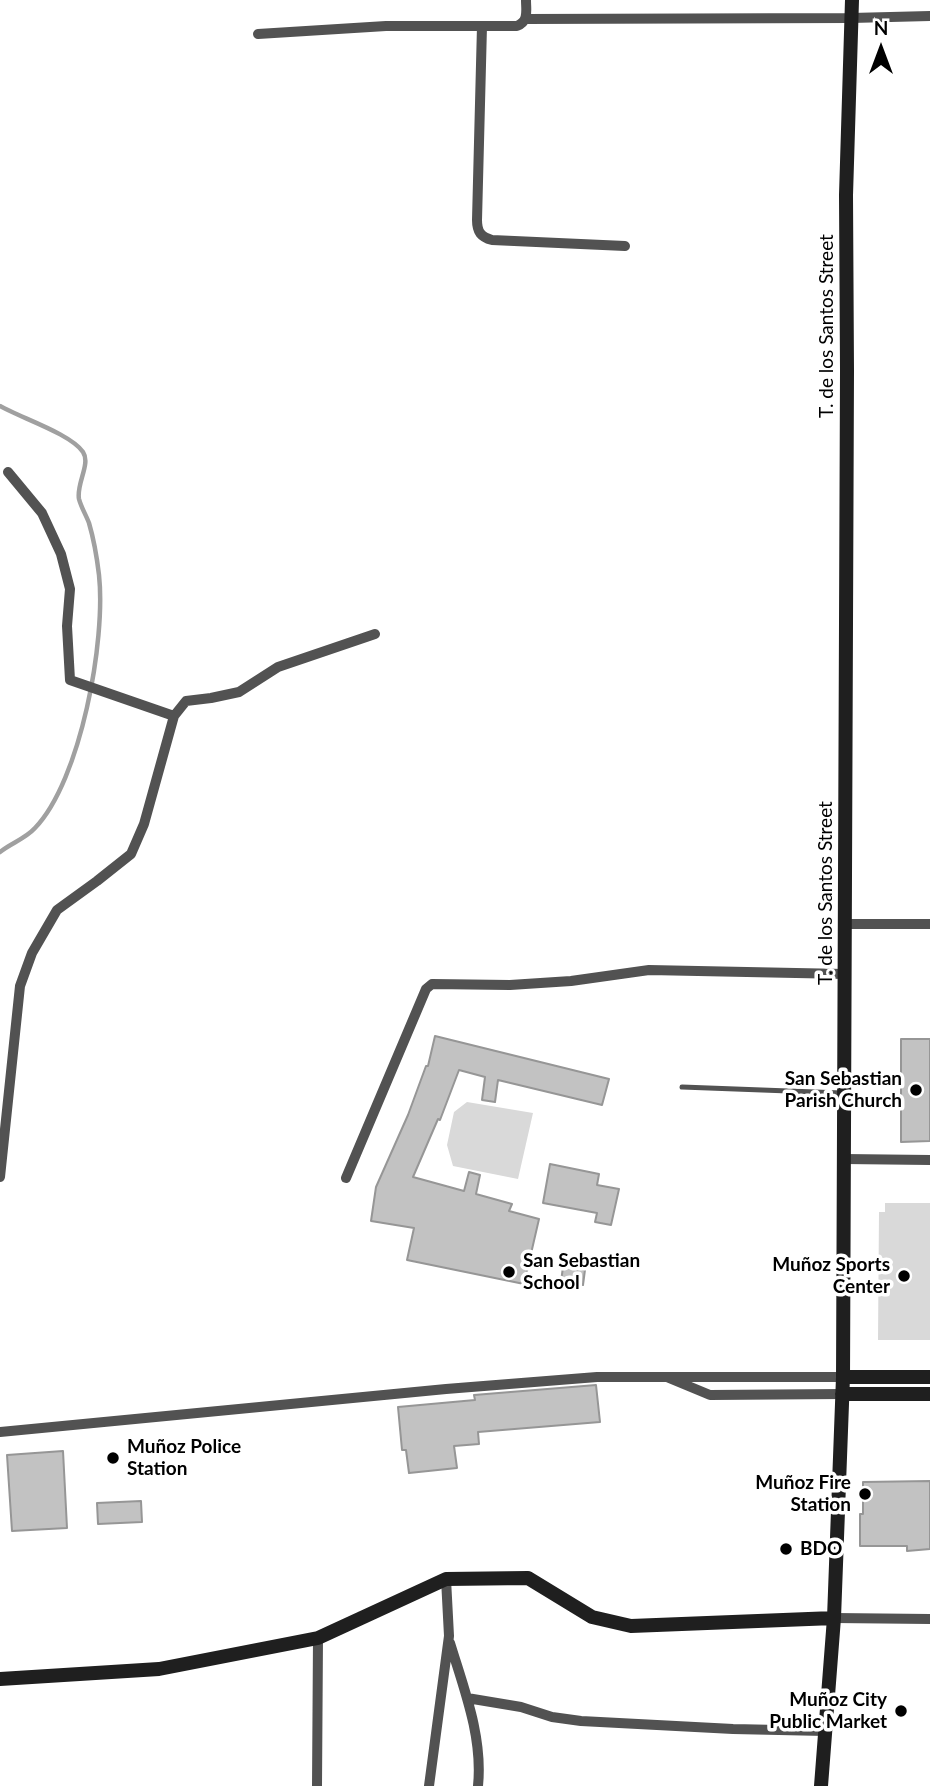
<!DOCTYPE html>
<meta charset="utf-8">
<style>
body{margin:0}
#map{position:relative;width:930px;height:1786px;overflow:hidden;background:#fff;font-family:Lato,sans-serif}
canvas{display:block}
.north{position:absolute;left:846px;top:14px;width:70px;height:70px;-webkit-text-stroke:5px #fff;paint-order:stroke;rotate:0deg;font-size:19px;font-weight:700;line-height:28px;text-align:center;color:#000}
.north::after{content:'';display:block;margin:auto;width:24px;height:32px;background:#000;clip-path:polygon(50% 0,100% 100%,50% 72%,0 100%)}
</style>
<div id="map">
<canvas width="930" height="1786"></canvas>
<div class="north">N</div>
</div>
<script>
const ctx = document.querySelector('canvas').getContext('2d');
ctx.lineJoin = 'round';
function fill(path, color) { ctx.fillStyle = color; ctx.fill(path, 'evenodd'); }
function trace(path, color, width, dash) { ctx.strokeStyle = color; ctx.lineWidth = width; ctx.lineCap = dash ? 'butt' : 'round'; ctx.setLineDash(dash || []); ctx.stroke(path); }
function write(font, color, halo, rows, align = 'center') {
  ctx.font = font + ' Lato,sans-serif'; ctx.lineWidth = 7; ctx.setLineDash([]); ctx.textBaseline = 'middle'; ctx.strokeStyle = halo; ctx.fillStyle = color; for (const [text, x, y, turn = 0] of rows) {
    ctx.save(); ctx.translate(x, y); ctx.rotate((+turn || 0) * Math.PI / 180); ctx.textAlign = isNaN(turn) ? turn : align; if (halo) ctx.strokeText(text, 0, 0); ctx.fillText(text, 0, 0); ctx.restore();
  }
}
fill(new Path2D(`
 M 467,1102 L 533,1113 L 518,1179 L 453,1166 L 447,1145 L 454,1112 Z
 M 885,1203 L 930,1203 L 930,1340 L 878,1340 L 879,1212 L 885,1212 Z`), '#d9d9d9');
trace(new Path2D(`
 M 0,406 C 21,418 71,434 83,452 C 91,464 76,484 79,499 C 81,507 86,515 89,523 C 94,540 97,558 99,575 C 106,640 81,780 35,828 C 25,839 11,843 0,852`), '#a0a0a0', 4.5);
const building = new Path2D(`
 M 435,1036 L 609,1079 L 602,1105 L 498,1080 L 495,1102 L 482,1100 L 485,1077 L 459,1070 L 440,1120 L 438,1119 L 413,1177 L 464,1191 L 469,1172 L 480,1175 L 476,1194 L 512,1204 L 509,1211 L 539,1219 L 524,1284 L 407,1260 L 414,1228 L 371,1221 L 376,1187 L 408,1115 L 426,1066 L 428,1066 Z
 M 901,1039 L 930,1039 L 930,1141 L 901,1142 Z
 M 550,1164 L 599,1174 L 597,1185 L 619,1189 L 611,1225 L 595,1222 L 597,1213 L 543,1203 Z
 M 564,1259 L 586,1262 L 583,1285 L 561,1282 Z
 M 596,1385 L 600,1422 L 478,1432 L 479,1444 L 454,1446 L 457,1468 L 409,1473 L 406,1450 L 402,1450 L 398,1407 L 475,1400 L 474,1395 Z
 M 63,1451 L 67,1528 L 12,1531 L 7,1455 Z
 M 930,1481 L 930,1549 L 907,1551 L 907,1546 L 860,1546 L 860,1514 L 863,1514 L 863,1482 Z
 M 141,1501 L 142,1522 L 98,1524 L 97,1503 Z`);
fill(building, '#c2c2c2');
trace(building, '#969696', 2);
trace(new Path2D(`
 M 682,1087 L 842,1093`), '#525252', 5);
trace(new Path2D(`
 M 526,19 L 851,18 L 930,16
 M 482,26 L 477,220 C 477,232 481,237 492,240 L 625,246
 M 258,34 L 386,26 L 517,26 C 529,21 526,11 526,0
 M 8,472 L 42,513 L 61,554 L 70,589 L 67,626 L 70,680 L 174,716
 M 845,924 L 930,924
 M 844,1159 L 930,1160
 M 0,1177 L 20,986 L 32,953 L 57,910 L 97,881 L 131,854 L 144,824 L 174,716 L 186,701 L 211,698 L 239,692 L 278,667 L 375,634
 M 346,1178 L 426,989 L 432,984 L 510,985 L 571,981 L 649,970 L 845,974
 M 669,1378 L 710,1395 L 842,1394
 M 0,1432 L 446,1389 L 597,1377 L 843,1377
 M 834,1618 L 930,1619
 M 450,1643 C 464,1689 483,1737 478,1786
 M 467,1698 L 521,1707 L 552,1717 L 581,1721 L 733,1729 L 825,1731
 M 317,1786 L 318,1638
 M 429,1786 L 449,1636 L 446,1579`), '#525252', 10);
trace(new Path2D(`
 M 843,1377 L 930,1377
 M 842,1394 L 930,1394
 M 0,1679 L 159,1669 L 318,1638 L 446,1579 L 528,1578 L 592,1617 L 631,1626 L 834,1618
 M 821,1786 L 834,1618 L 843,1377 L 847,371 L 846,195 L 852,0`), '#1f1f1f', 14);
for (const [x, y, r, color] of [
 [916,1090,7,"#000"],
 [509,1272,7,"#000"],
 [904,1276,7,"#000"],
 [113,1458,7,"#000"],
 [865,1494,7,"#000"],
 [786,1549,7,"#000"],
 [901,1711,7,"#000"]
]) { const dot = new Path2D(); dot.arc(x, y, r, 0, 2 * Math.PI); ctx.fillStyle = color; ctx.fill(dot); trace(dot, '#fff', 2.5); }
write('19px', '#000', '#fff', [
 ["T. de los Santos Street",827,326,-90],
 ["T. de los Santos Street",826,893,-90]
]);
write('bold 19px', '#000', '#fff', [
 ["San Sebastian",902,1079],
 ["Parish Church",902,1101],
 ["San Sebastian",523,1261,"left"],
 ["School",523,1283,"left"],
 ["Muñoz Sports",890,1265],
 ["Center",890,1287],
 ["Muñoz Police",127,1447,"left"],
 ["Station",127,1469,"left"],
 ["Muñoz Fire",851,1483],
 ["Station",851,1505],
 ["BDO",800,1549,"left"],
 ["Muñoz City",887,1700],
 ["Public Market",887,1722]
], 'right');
</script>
